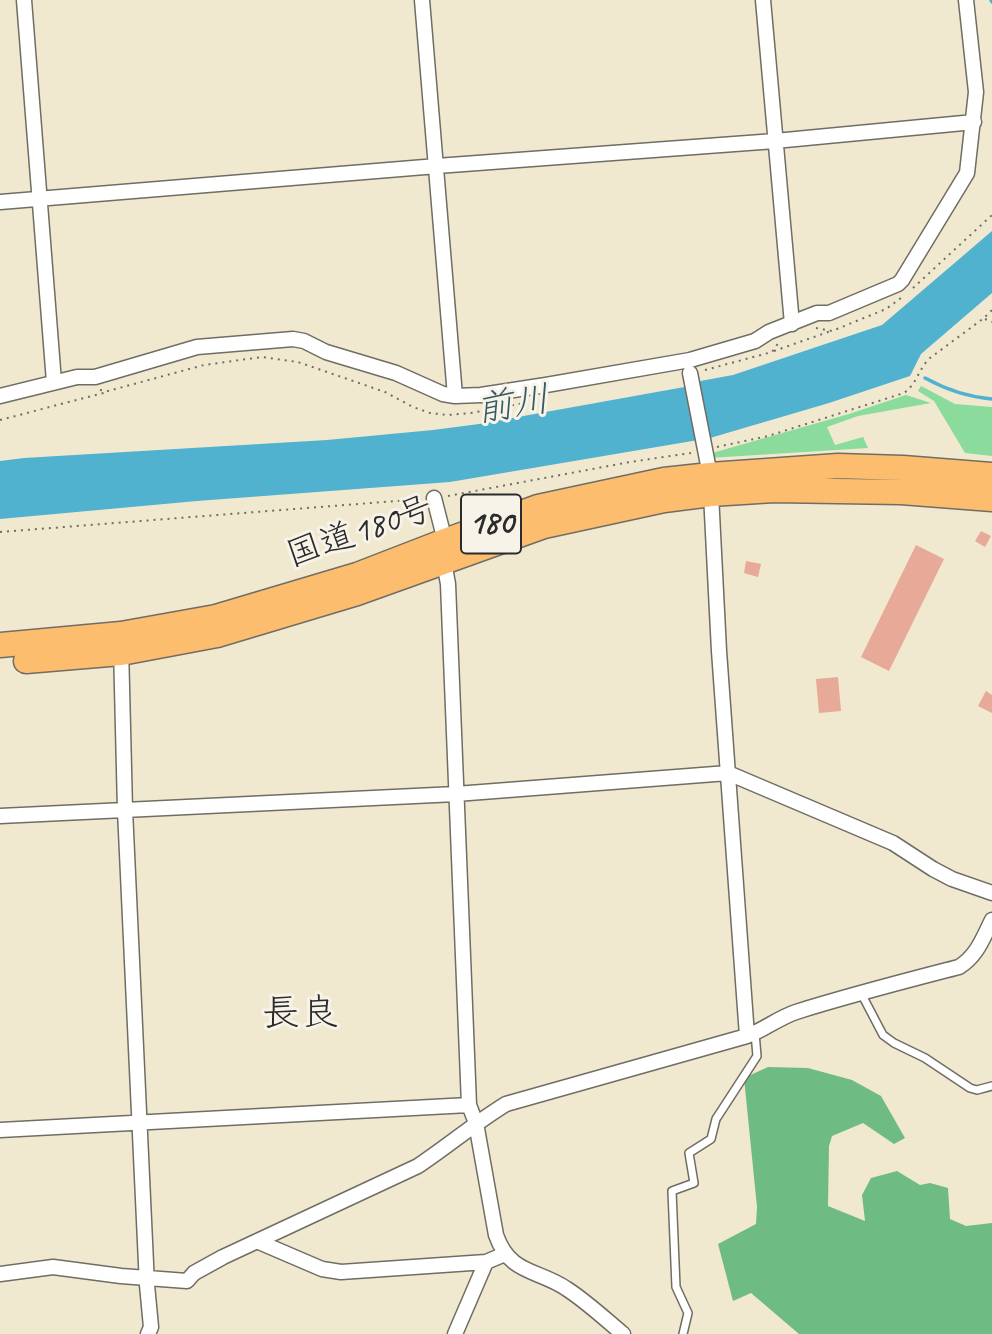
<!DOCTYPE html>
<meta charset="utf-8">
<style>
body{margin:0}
canvas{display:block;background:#f0e8cf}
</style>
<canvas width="992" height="1334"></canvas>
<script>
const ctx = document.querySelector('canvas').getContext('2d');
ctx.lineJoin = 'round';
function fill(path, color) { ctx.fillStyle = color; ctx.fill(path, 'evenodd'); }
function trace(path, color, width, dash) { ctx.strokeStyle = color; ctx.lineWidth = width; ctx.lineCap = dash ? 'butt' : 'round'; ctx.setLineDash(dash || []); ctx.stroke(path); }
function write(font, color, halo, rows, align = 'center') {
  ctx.font = font + ' Caveat,"Klee One",sans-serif'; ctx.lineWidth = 6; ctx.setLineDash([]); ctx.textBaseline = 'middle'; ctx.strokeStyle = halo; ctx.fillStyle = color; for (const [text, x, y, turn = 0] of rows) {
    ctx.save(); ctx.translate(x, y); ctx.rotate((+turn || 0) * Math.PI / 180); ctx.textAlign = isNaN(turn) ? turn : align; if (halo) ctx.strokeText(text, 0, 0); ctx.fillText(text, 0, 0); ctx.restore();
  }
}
fill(new Path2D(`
 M 921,386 L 955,404 L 992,407 L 992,456 L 965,453 L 934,401 L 918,391 Z
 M 906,395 L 931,403 L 858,416 L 827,427 L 835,445 L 863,437 L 868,448 L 709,458 L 712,453 L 849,414 Z`), '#8adb9c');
fill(new Path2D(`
 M 768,1067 L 808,1068 L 852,1080 L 881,1096 L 905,1138 L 894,1144 L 863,1123 L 832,1136 L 829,1146 L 828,1206 L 865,1221 L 862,1195 L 871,1178 L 897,1171 L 920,1185 L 930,1183 L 948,1188 L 950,1219 L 966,1226 L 992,1223 L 992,1334 L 799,1334 L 751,1293 L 733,1301 L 718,1244 L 756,1224 L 757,1207 L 744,1078 Z`), '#6fbb84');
fill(new Path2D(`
 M 992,231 L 992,293 L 921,354 L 910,376 L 829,403 L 710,438 L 450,482 L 197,501 L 0,519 L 0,461 L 24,458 L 327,440 L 433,430 L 479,424 L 690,386 L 695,382 L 733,375 L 882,325 Z`), '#50b2cf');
trace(new Path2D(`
 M 991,0 L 992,2
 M 925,378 C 947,390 967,397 992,399`), '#50b2cf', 3.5);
fill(new Path2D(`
 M 981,531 L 991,536 L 985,547 L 975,541 Z
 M 916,545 L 944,559 L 889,671 L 861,657 Z
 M 746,561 L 761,564 L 758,577 L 744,573 Z
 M 838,677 L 841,711 L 819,713 L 816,679 Z
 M 986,691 L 992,695 L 992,713 L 978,706 Z`), '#e7a998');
const service = new Path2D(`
 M 861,993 L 883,1035 L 894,1043 L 925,1058 L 970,1088 L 977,1090 L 992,1086
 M 683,1334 L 688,1313 L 676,1287 L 672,1191 L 694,1183 L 689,1153 L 711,1139 L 716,1119 L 757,1056 L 755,1033`);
const minor = new Path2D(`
 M 24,0 L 54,382
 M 422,0 L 455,396
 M 763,0 L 792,324
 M 0,202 L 437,166 L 775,141 L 974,122
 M 690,373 L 710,475 L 711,494 L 719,651 L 747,1036
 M 0,396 L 77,377 L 95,377 L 197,347 L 293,339 L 304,341 L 326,352 L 396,373 L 443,394 L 455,396 L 481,395 L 546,385 L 690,360 L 755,341 L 769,332 L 817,313 L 829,313 L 898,284 L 902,280 L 967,173 L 976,92 L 966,0
 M 434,498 L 445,541 L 444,562 L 448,584 L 469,1105 L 476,1123 L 496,1235 C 510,1275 538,1269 567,1289 C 587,1302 605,1319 623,1334
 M 121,647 L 125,810 L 147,1285 L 151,1327 L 148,1334
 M 0,816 L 456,794 L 728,773 L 893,843 L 933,869 L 952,879 L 992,893
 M 0,1130 L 469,1105
 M 259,1242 L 322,1269 L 341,1272 L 486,1262 L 505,1254
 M 0,1274 L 53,1267 L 121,1276 L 187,1281 L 194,1273 L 223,1257 L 418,1166 C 448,1146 475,1123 506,1104 L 747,1036 C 764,1030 778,1018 796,1012 C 850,995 905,981 959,967 C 977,956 983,938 992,920
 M 455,1334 L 486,1262`);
const trunk = new Path2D(`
 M 0,645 L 121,634 L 216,617 L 357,575 L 445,541 L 538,507 L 664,480 L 710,475 L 838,466 L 903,468 L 992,475
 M 26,661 L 121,653 L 217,635 L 357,593 L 544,526 L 664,500 L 711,494 L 774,490 L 901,492 L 992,499`);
trace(service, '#706d64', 10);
trace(minor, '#706d64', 17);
trace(trunk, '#706d64', 27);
trace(new Path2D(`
 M 913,288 L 992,215
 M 985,319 L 992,322
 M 816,328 L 832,331 L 886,309 L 901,298
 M 774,351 L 831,331
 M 705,370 L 772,352 L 779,342
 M 100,390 L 108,391 L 204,365 L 262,357 L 298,362 L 385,392 L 413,407 L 430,413 L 448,415 L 471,413 L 530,402
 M 0,420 L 107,392
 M 717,447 L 768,436 L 904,393 C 917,384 919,368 930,358 L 984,318 L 992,310
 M 448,496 L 630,462 L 691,453
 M 0,532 L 422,499`), '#706d64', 2, [2, 5]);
trace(service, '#fff', 7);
trace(minor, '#fff', 14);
trace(trunk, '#fcbd6f', 24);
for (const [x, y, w] of [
 [491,524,60]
]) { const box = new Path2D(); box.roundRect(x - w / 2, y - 29.5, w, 59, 5); ctx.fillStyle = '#f7f3e8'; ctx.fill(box); trace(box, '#2b2b2b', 2); }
write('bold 33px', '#2b2b2b', null, [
 ["180",491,524]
]);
write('35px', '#2b2b2b', '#f7f3e8', [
 ["国道180号",360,533,-19]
]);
write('italic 37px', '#385a64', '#f7f3e8', [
 ["前川",513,406,-9]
]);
write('38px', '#2b2b2b', '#f7f3e8', [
 ["長良",300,1015]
]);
</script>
